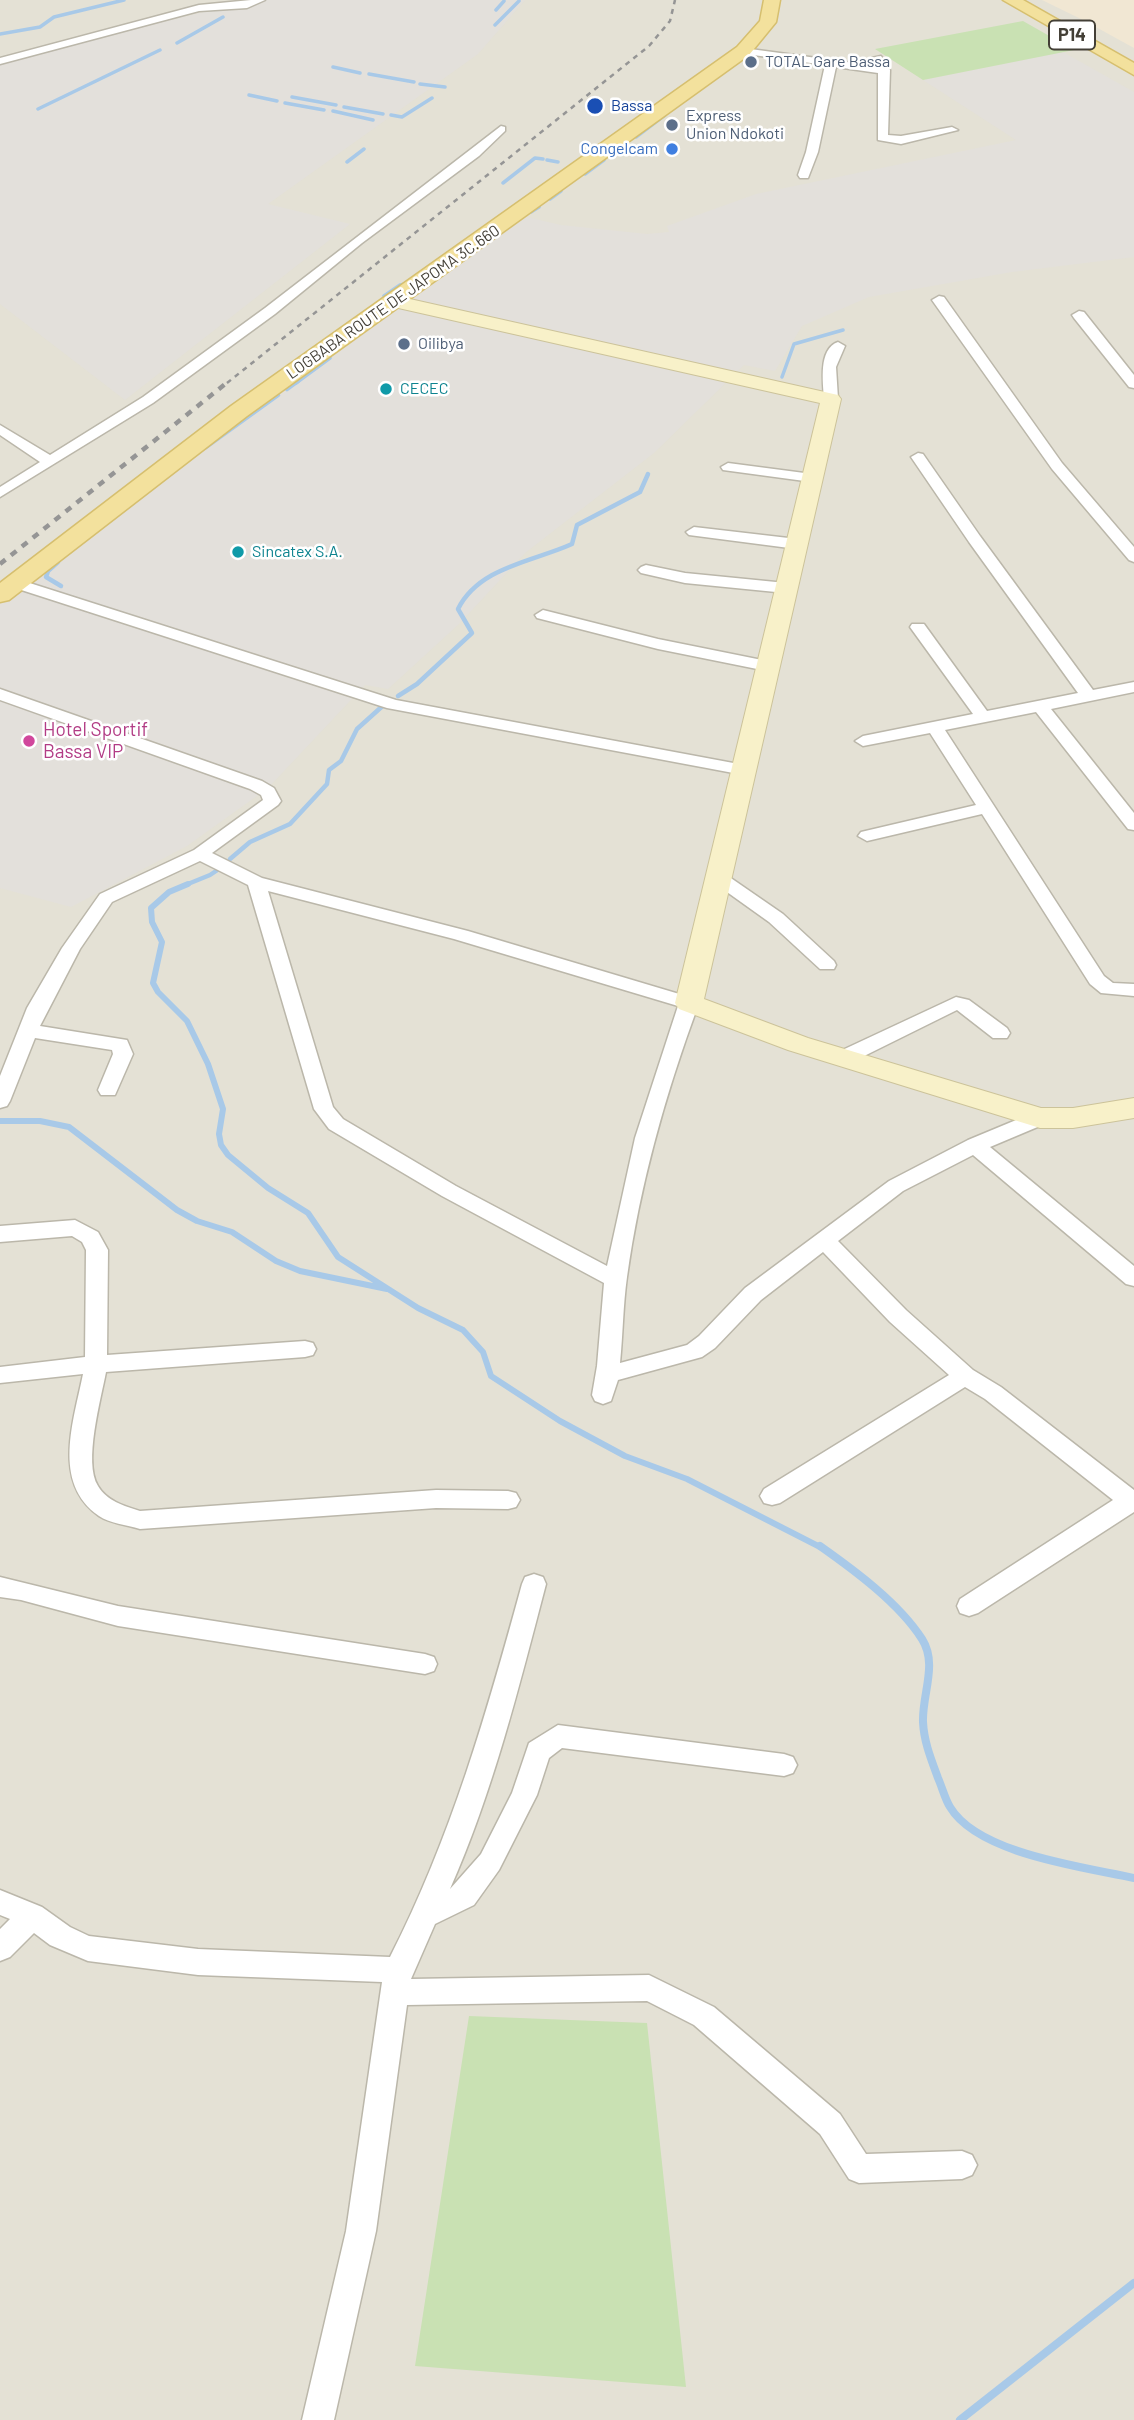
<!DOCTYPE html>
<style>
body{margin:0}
canvas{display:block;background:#f1efe6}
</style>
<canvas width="1134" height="2420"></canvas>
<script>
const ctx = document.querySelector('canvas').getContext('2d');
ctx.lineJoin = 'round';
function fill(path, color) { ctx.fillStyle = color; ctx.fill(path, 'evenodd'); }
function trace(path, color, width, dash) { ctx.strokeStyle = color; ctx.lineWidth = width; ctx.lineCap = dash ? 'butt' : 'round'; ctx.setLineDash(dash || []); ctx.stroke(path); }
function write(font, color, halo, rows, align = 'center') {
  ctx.font = font + ' Barlow,sans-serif'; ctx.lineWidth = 5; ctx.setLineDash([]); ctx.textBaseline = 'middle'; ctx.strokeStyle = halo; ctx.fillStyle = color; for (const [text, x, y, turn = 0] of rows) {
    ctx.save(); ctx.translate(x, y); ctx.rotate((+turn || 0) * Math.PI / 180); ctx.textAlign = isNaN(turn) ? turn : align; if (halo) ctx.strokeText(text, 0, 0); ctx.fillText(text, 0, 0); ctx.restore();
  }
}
fill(new Path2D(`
 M 0,0 L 1134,0 L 1134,2420 L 0,2420 Z`), '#e4e1d5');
fill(new Path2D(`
 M 1042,0 L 1134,0 L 1134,48 L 1083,20 Z`), '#f1e7d3');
fill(new Path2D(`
 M 254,0 L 525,0 L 478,54 L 268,204 L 350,224 L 125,400 L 0,304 L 0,61 Z
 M 1063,52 L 1134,92 L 1134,257 L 1012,272 L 869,297 L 802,326 L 775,371 L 744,365 L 654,453 L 525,553 L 459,624 L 388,689 L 365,685 L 268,788 L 187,846 L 71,907 L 0,888 L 0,604 L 72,542 L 518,215 L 561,225 L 647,234 L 669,232 L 667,226 L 756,194 L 1016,140 L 923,80 Z`), '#e3e0db');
fill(new Path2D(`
 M 1023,21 L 1074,50 L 923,80 L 875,49 Z
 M 469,2016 L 647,2023 L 686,2387 L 415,2366 Z`), '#c9e1b3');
trace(new Path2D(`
 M 496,10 L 504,1
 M 495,25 L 519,1
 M 0,34 L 40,27 L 54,17 L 124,0
 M 177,43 L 223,17
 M 333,67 L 360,73
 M 369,74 L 414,82
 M 420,84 L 445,87
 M 249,95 L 277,101
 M 292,97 L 336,105
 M 285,103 L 324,110
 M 344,107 L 383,114
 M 38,109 L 160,50
 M 333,111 L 373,120
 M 391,115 L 402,117 L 432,98
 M 636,137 L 665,115
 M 547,160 L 558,162
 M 347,162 L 364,149
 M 585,174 L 604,160
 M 503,183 L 535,158 L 543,159
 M 550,199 L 561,191
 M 531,212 L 539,207
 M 386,300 L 384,296 L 400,285 L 410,283
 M 782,377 L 794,344 L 843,330
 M 296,383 L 330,358`), '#a8c9e8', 3.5);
trace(new Path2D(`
 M 287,389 L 298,381
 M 206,447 L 278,395
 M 58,562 L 48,571 L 46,577 L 61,586
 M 398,696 L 417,684 L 472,633 L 458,609 C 479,567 532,562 572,544 L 577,525 L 640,492 L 648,474
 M 230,859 L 250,842 L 290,824 L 327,784 L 329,770 L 341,761 L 357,729 L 387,702
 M 183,886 L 210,875 L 225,865`), '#a8c9e8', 4.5);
trace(new Path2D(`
 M 188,884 L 169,892 L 151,908 L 152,922 L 162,942 L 153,983 L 158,992 L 187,1021 L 208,1064 L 223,1109 L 219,1134 L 221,1145 L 228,1155 L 268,1188 L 308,1213 L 338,1257 L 418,1308 L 463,1330 L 483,1352 L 491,1376 L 560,1421 L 625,1456 L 687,1479 L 822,1548
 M 0,1121 L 40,1121 L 69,1127 L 177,1210 L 197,1221 L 232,1232 L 276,1261 L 300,1271 L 387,1289`), '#a8c9e8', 6);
trace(new Path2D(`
 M 820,1546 C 854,1570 899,1603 922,1639 C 938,1664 922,1694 923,1722 C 924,1742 931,1759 938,1778 C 942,1787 945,1799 950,1807 C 978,1854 1084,1867 1134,1878
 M 960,2420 L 1134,2283`), '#a8c9e8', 8);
const street = new Path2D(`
 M 251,0 L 265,0 L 247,8 L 199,11 L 0,64 L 0,58 L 199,5 Z
 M 743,48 L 876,66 L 872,58 L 881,56 L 890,70 L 888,135 L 901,136 L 952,127 L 958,130 L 901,144 L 878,140 L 878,73 L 836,67 L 818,152 L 808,178 L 800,178 L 798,175 L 806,152 L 825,65 L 739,53 L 738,51 Z
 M 501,126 L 505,127 L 505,131 L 479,156 L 362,243 L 275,314 L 153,403 L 0,497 L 0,487 L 40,462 L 0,435 L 0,425 L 50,455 L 143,397 L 265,308 Z
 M 939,296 L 944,297 L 1062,463 L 1134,547 L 1134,562 L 1129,560 L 1052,469 L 932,300 Z
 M 1079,311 L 1084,312 L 1134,375 L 1134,388 L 1129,387 L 1074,318 L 1072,315 Z
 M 838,342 L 845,346 L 836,367 L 838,399 L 831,403 L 824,399 C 823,382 818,349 838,342 Z
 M 918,453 L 923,454 L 980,536 L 1093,690 L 1134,682 L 1134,692 L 1051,709 L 1134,813 L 1134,830 L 1128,829 L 1036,712 L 945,730 L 1104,976 L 1113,983 L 1134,984 L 1134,996 L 1101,993 L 1090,984 L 982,814 L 867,841 L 858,836 L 861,832 L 976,805 L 930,733 L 863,746 L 855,741 L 863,736 L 973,714 L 910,627 L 912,624 L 924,624 L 987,711 L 1078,693 L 969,542 L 911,457 Z
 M 728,463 L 812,474 L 819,478 L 812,482 L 723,470 L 721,467 Z
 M 694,527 L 797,539 L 805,544 L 797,549 L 689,535 L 686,532 Z
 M 646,565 L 685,573 L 786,583 L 794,588 L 786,593 L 685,583 L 641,573 L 638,570 L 641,567 Z
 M 14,578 L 396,700 L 744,765 L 753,770 L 744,775 L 387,708 L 9,586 L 6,583 L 9,580 Z
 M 543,610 L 658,639 L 767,661 L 775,666 L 767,671 L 658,649 L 537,618 L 535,615 Z
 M 0,689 L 262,781 L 274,788 L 281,801 L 278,805 L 212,853 L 262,878 L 468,931 L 696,999 L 699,1003 C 666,1092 640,1183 627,1277 C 623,1305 623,1334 620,1363 L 687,1345 L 699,1336 L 745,1288 L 889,1181 L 968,1140 L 1033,1113 L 1047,1113 L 1050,1118 L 1047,1123 L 990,1147 L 1134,1266 L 1134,1286 L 1126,1284 L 973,1155 L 903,1191 L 838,1241 L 906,1310 L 973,1370 L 1001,1387 L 1134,1490 L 1134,1512 L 978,1613 L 969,1616 L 960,1613 L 957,1606 L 960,1599 L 1113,1500 L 985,1399 L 965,1387 L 780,1503 L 772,1505 L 764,1503 L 760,1496 L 764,1489 L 949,1375 L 890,1322 L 823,1252 L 761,1300 L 715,1348 L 702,1357 L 618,1380 L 611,1401 L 603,1404 L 595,1401 L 592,1395 L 597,1366 L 604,1283 L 442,1196 L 329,1129 L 314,1109 L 248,885 L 200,861 L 112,902 L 80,949 L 40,1026 L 127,1040 L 133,1054 L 115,1095 L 101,1095 L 98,1090 L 113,1054 L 112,1050 L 35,1038 L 10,1101 L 7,1106 L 0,1108 L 0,1076 L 27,1008 L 62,948 L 100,894 L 194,850 L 263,800 L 261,795 L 250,789 L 0,700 ZM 268,891 L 454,939 L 678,1006 L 635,1138 L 607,1266 L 456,1186 L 343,1119 L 333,1107 Z
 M 719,872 L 725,874 L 783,914 L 834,961 L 836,965 L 834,969 L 820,969 L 769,922 L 713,882 L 710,878 L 713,874 Z
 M 956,997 L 969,1000 L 1007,1028 L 1010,1033 L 1007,1038 L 993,1038 L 957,1010 L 850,1063 L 836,1063 L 833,1058 L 836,1053 Z
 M 75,1220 L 98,1232 L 108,1250 L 107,1355 L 305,1341 L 313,1343 L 316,1349 L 313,1355 L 305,1357 L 106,1372 C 101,1399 83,1463 98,1486 C 107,1501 124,1506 140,1511 L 436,1490 L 508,1491 L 516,1493 L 520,1500 L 516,1507 L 508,1509 L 436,1508 L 140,1529 C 127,1525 109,1523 99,1516 C 51,1483 74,1420 83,1374 L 0,1383 L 0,1367 L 85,1357 L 86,1250 L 82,1242 L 72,1236 L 0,1242 L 0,1226 Z
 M 534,1574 L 543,1577 L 546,1584 C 519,1687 493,1792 450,1889 L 481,1854 L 512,1793 L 529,1743 L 558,1725 L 784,1754 L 793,1757 L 797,1765 L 793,1773 L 784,1776 L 562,1748 L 549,1758 L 537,1795 L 499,1870 L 474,1905 L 435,1924 L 411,1979 L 649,1975 L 714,2007 L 840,2114 L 866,2154 L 962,2151 L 972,2155 L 977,2165 L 972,2175 L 962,2179 L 859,2183 L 849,2179 L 820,2134 L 694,2025 L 647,2001 L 407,2005 L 376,2231 L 334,2420 L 302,2420 L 346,2231 L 382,1982 L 198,1975 L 88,1961 L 50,1945 L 34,1933 L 10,1957 L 0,1961 L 0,1929 L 10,1919 L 0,1915 L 0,1890 L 42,1907 L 70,1927 L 89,1936 L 198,1949 L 390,1957 C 451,1838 487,1712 522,1584 L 525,1577 Z
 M 0,1577 L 118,1606 L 425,1654 L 434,1657 L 437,1664 L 434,1671 L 425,1674 L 118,1626 L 21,1600 L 0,1597 Z`);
const secondary = new Path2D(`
 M 392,295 L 838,395 L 841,399 L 704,999 L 808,1038 L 1041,1108 L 1073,1108 L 1134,1098 L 1134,1118 L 1073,1128 L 1040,1128 L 788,1050 L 679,1009 L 675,1003 L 820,403 L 385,305 L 383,301 Z`);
const primary = new Path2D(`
 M 764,0 L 780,0 L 776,22 L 749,55 L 247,416 L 9,600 L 0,602 L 0,583 L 231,406 L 737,47 L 760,21 Z
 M 1003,0 L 1023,0 L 1134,63 L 1134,75 Z`);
trace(street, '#bbb7aa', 3);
trace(secondary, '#ccc39a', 2);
trace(primary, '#d6bf6f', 3);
fill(street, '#fff');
fill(secondary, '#f8f1c9');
fill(primary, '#f3e19d');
trace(new Path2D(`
 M 227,383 L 649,46 L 670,21 L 675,0`), '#959595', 2.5, [5, 5]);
trace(new Path2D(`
 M 0,564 L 229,381`), '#959595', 4.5, [7, 7]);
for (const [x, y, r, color] of [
 [751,62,7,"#5c6f8a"],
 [595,106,9,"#1a4fb4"],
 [672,125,7,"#5c6f8a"],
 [672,149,7,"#3f7fe0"],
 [404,344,7,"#5c6f8a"],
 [386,389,7,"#0f9aa8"],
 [238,552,7,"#0f9aa8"],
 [29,741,7,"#d1479c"]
]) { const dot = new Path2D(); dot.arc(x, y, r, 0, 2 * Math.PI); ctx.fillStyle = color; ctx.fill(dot); trace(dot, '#fff', 2.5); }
write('16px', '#4e5e75', '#fff', [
 ["TOTAL Gare Bassa",765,62],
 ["Express",686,116],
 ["Union Ndokoti",686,134],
 ["Oilibya",418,344]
], 'left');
write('16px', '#164399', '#fff', [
 ["Bassa",611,106]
], 'left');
write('16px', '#366cbe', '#fff', [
 ["Congelcam",658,149]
], 'right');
write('16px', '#433f36', '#fff', [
 ["LOGBABA ROUTE DE JAPOMA 3C.660",393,302,-35]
]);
write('16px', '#0d838f', '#fff', [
 ["CECEC",400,389],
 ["Sincatex S.A.",252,552]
], 'left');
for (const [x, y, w] of [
 [1072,35,46]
]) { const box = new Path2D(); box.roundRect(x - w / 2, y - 14.5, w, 29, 5); ctx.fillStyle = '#fff'; ctx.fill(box); trace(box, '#433f36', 2); }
write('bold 18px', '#433f36', null, [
 ["P14",1072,35]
]);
write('19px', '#b23c85', '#fff', [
 ["Hotel Sportif",43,730],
 ["Bassa VIP",43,752]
], 'left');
</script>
